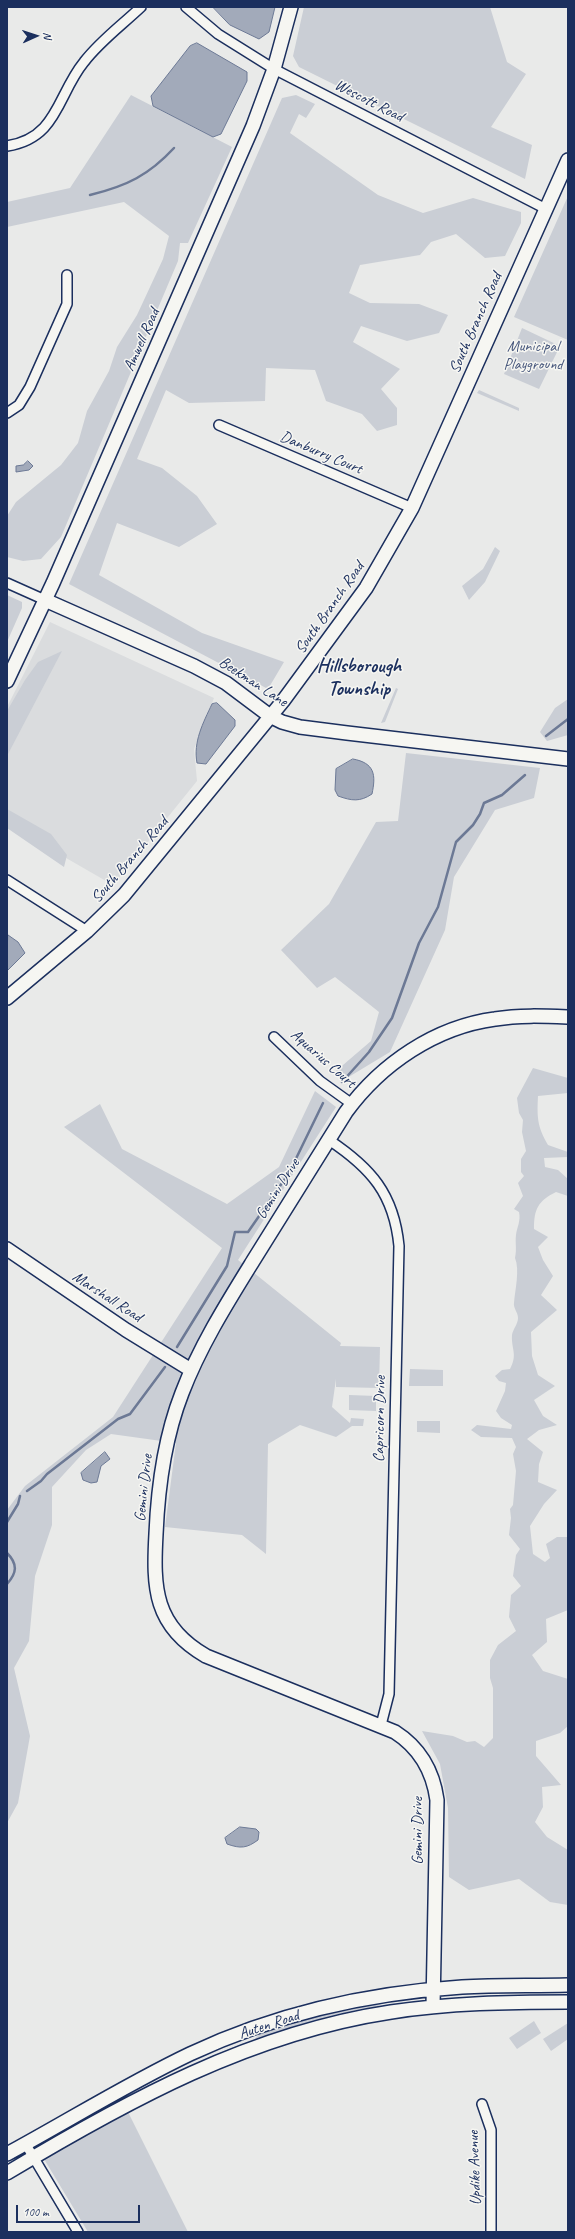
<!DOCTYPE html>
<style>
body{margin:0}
#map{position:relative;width:575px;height:2239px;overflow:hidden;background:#e9eae9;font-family:Caveat,sans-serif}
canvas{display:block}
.frame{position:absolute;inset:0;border:8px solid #1b2f5e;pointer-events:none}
.north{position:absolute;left:16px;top:16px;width:40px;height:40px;-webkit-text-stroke:3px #f6f6f2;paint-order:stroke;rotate:87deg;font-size:11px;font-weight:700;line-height:16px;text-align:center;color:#1b2f5e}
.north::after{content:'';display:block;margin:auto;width:14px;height:18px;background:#1b2f5e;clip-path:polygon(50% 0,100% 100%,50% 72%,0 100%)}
.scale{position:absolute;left:16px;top:2205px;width:124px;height:18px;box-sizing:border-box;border:2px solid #1b2f5e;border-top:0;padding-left:5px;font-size:12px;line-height:14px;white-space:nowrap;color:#1b2f5e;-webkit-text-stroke:3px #f6f6f2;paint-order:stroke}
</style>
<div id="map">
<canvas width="575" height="2239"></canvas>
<div class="frame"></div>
<div class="north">N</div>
<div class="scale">100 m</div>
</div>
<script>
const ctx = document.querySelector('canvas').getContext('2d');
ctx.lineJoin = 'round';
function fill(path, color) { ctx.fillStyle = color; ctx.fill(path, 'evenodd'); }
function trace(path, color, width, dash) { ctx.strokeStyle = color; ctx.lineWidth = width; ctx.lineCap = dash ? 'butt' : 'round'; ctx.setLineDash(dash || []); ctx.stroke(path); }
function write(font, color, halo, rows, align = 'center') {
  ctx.font = font + ' Caveat,sans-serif'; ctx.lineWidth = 3; ctx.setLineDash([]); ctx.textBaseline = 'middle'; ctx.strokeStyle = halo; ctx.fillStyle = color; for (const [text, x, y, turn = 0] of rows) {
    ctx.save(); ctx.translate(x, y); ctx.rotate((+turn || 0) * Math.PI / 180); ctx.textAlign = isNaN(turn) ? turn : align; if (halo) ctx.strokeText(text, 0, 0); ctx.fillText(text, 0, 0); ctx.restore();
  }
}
fill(new Path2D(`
 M 50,622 L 214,698 L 194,749 L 197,781 L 113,885 L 7,824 L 7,707 Z`), '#dadcde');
fill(new Path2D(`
 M 304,7 L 490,7 L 507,62 L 526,74 L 491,127 L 532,145 L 525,179 L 299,67 L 293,56 Z
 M 131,95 L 232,147 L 188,243 L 180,243 L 178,261 L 61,537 L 41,559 L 23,561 L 7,557 L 7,516 L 16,502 L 61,465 L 78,443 L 87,411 L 109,371 L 117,347 L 137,315 L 163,259 L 169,236 L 124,202 L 7,227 L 7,202 L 70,188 Z
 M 296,95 L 315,104 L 306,118 L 299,114 L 290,133 L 378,195 L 423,213 L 473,198 L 521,212 L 521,223 L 505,256 L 485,258 L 456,234 L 431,242 L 420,255 L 360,265 L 349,293 L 370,303 L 419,304 L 448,315 L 439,333 L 407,341 L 361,326 L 353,342 L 400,369 L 381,389 L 397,408 L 397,425 L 377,431 L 362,414 L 326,401 L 315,370 L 266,368 L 265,401 L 189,403 L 166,390 L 137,459 L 162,468 L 197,496 L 217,524 L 179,547 L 117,523 L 99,575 L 202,633 L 284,662 L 268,689 L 69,584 L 282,98 Z
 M 568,196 L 568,340 L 514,317 Z
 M 522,328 L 560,346 L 539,389 L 504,374 Z
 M 479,390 L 519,408 L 519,411 L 477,393 Z
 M 495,547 L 500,551 L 485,582 L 469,600 L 462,586 L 483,569 Z
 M 7,595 L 22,602 L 22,608 L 7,642 Z
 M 62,651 L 7,756 L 7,711 L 25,680 L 38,662 Z
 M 396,688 L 398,689 L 385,722 L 381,723 Z
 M 568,699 L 568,735 L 547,741 L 540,732 L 555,708 Z
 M 406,753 L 540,768 L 534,798 L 495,810 L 454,877 L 445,930 L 390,1052 L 342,1081 L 336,1071 L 371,1041 L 379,1012 L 335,977 L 317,988 L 281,950 L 329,904 L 376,822 L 398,821 Z
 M 7,809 L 51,834 L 67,855 L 64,867 L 7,828 Z
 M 533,1068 L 568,1078 L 568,1093 L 538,1096 C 537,1117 537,1126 548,1145 L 568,1152 L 568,1157 L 544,1158 L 545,1167 L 558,1170 L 568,1179 L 568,1196 L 556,1192 C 538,1201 534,1209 534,1229 L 548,1237 L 538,1247 L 543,1260 L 553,1276 L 541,1295 L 557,1310 L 531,1332 L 532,1356 L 538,1375 L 555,1386 L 534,1400 L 543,1416 L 557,1425 L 539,1430 L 527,1439 L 543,1452 L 539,1464 L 538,1482 L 557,1490 L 544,1504 L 530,1526 L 533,1554 L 545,1562 L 550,1558 L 546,1544 L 557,1537 L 568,1537 L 568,1610 L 546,1619 L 547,1642 L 532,1655 L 543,1671 L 568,1679 L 568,1726 L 560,1733 L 536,1741 L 536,1756 L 561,1785 L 542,1787 L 543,1807 L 535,1822 L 547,1837 L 568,1850 L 568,1905 L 550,1902 L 519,1879 L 469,1890 L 449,1877 L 448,1808 L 440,1764 L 422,1731 L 453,1736 L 467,1742 L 475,1741 L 484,1747 L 493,1738 L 493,1688 L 490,1678 L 490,1660 L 498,1645 L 516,1631 L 509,1617 L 511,1595 L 521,1586 L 513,1576 L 516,1555 L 520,1549 L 509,1535 L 511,1518 L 510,1509 L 513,1505 L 516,1471 L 513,1454 L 516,1447 L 512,1438 L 481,1437 L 471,1430 L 477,1425 L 511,1429 L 512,1425 L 501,1418 L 496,1411 L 505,1391 L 506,1383 L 499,1381 L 495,1376 L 502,1370 L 510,1369 C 518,1354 511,1349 512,1335 C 513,1329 518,1324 518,1318 C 518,1312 513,1308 514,1303 C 515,1290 520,1270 515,1258 C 517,1249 515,1243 516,1235 C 517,1227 521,1221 519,1212 L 514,1209 L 523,1196 L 518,1183 L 524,1176 L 521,1172 L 521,1159 L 526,1151 L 522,1132 L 523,1120 L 519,1113 L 517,1098 Z
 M 315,1091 L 336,1107 L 238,1260 L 341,1343 L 340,1346 L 380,1347 L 379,1388 L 336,1387 L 336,1379 L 332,1407 L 350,1423 L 351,1418 L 364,1419 L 363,1426 L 352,1426 L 336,1437 L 300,1425 L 268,1444 L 266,1554 L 242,1535 L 165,1527 L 176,1443 L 111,1434 L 86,1450 L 52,1487 L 52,1525 L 35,1576 L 29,1641 L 14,1668 L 30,1736 L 18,1803 L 7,1823 L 7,1510 L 25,1486 L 113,1417 L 222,1248 L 64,1127 L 100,1104 L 122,1149 L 227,1204 L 279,1167 Z
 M 410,1369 L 443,1370 L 443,1386 L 409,1386 Z
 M 349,1395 L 376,1396 L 376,1411 L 349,1410 Z
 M 417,1421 L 440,1421 L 440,1433 L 417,1432 Z
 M 417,1997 L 381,2004 L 372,2010 L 261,2039 L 219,2053 L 254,2040 L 261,2032 L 311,2017 L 361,2005 Z
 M 534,2021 L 541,2033 L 517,2049 L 509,2038 Z
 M 568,2023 L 568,2039 L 551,2051 L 543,2039 Z
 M 128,2112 L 188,2232 L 88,2232 L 44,2159 Z`), '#caced5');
const water = new Path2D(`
 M 213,7 L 275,7 L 269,32 L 259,39 L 230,25 Z
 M 197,43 L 247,72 L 247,81 L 221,134 L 213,137 L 153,106 L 151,96 L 190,46 Z
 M 28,461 L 33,466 L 29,470 L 16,472 L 16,466 L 23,465 Z
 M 217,703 L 235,720 L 235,726 L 206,764 L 197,763 C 193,742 203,723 212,704 Z
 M 353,759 C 375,763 376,775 372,794 C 360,802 352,801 338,796 L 335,790 L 336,769 Z
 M 8,935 L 18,942 L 25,953 L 7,971 Z
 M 105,1452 L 110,1459 L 101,1466 L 97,1482 L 91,1483 L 83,1480 L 81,1473 Z
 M 240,1827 L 256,1829 L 259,1832 L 258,1840 C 247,1848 241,1849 227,1844 L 225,1838 Z`);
fill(water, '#a2aaba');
trace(water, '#6c7995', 1);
trace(new Path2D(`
 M 90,195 C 127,186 149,175 174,148
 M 546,736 L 568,719
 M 342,1082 L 369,1052 L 392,1018 L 419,943 L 438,907 L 456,842 L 473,825 L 480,814 L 484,803 L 502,795 L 525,775
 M 177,1347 L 227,1266 L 235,1232 L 248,1232 L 289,1173 L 323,1103
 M 27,1491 L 41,1481 L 47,1474 L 118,1419 L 130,1414 L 165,1367
 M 7,1522 L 18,1504 L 20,1496
 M 7,1553 C 18,1564 17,1573 7,1584`), '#6c7995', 2.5);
const street = new Path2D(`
 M 186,7 L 218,34 L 274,69 L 546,209
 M 7,146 C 58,138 57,95 84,62 C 100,41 122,25 141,7
 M 7,413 L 19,405 L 30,387 L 67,304 L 67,275
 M 219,425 L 412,508
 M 7,583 L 45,600
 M 7,880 L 87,931
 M 274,1037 L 320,1081 L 352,1104
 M 329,1140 C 371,1168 394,1194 399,1246 L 389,1694 L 381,1725
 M 482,2104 L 491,2130 L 491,2232
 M 25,2143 L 78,2232`);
const secondary = new Path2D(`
 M 45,600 L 194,666 L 226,683 L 270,716 L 282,722 L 300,727 L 347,733 L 568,759
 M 7,681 L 53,583 L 253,126 L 274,69 L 291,7
 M 7,998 L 87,931 L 124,895 L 283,701 L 366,588 L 412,508 L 568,160
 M 7,1249 L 126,1330 L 191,1370
 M 433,2006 L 437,1800 C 433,1771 420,1748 395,1732 L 206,1656 C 154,1626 153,1588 156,1534 C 158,1486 164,1439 182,1393 C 200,1346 227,1303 253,1261 C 284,1211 315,1162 346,1112 C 381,1064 435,1027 495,1019 C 519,1015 543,1016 568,1017
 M 7,2154 C 68,2121 127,2084 190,2054 C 275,2014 369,1993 462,1987 C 497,1985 533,1986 568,1985
 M 7,2173 C 127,2101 251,2033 391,2012 C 450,2003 508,2002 568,2002`);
trace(street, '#1b2f5e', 12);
trace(secondary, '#1b2f5e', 16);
trace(street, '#f6f6f2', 9);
trace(secondary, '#f6f6f2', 13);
write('16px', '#1b2f5e', '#f6f6f2', [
 ["Wescott Road",369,101,27],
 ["South Branch Road",476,323,-66],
 ["Amwell Road",142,340,-66],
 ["Danburry Court",321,453,23],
 ["South Branch Road",330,608,-55],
 ["Beekman Lane",253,682,33],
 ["South Branch Road",130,860,-49],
 ["Aquarius Court",323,1059,41],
 ["Gemini Drive",278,1189,-58],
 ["Marshall Road",107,1297,33],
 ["Capricorn Drive",380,1419,-89],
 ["Gemini Drive",144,1488,-84],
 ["Gemini Drive",418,1831,-90],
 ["Auten Road",269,2025,-18],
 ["Updike Avenue",475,2168,-92]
]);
write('16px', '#47577c', '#f6f6f2', [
 ["Municipal",533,347],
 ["Playground",533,365]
]);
write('bold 20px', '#1b2f5e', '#f6f6f2', [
 ["Hillsborough",359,667],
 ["Township",359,690]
]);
</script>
